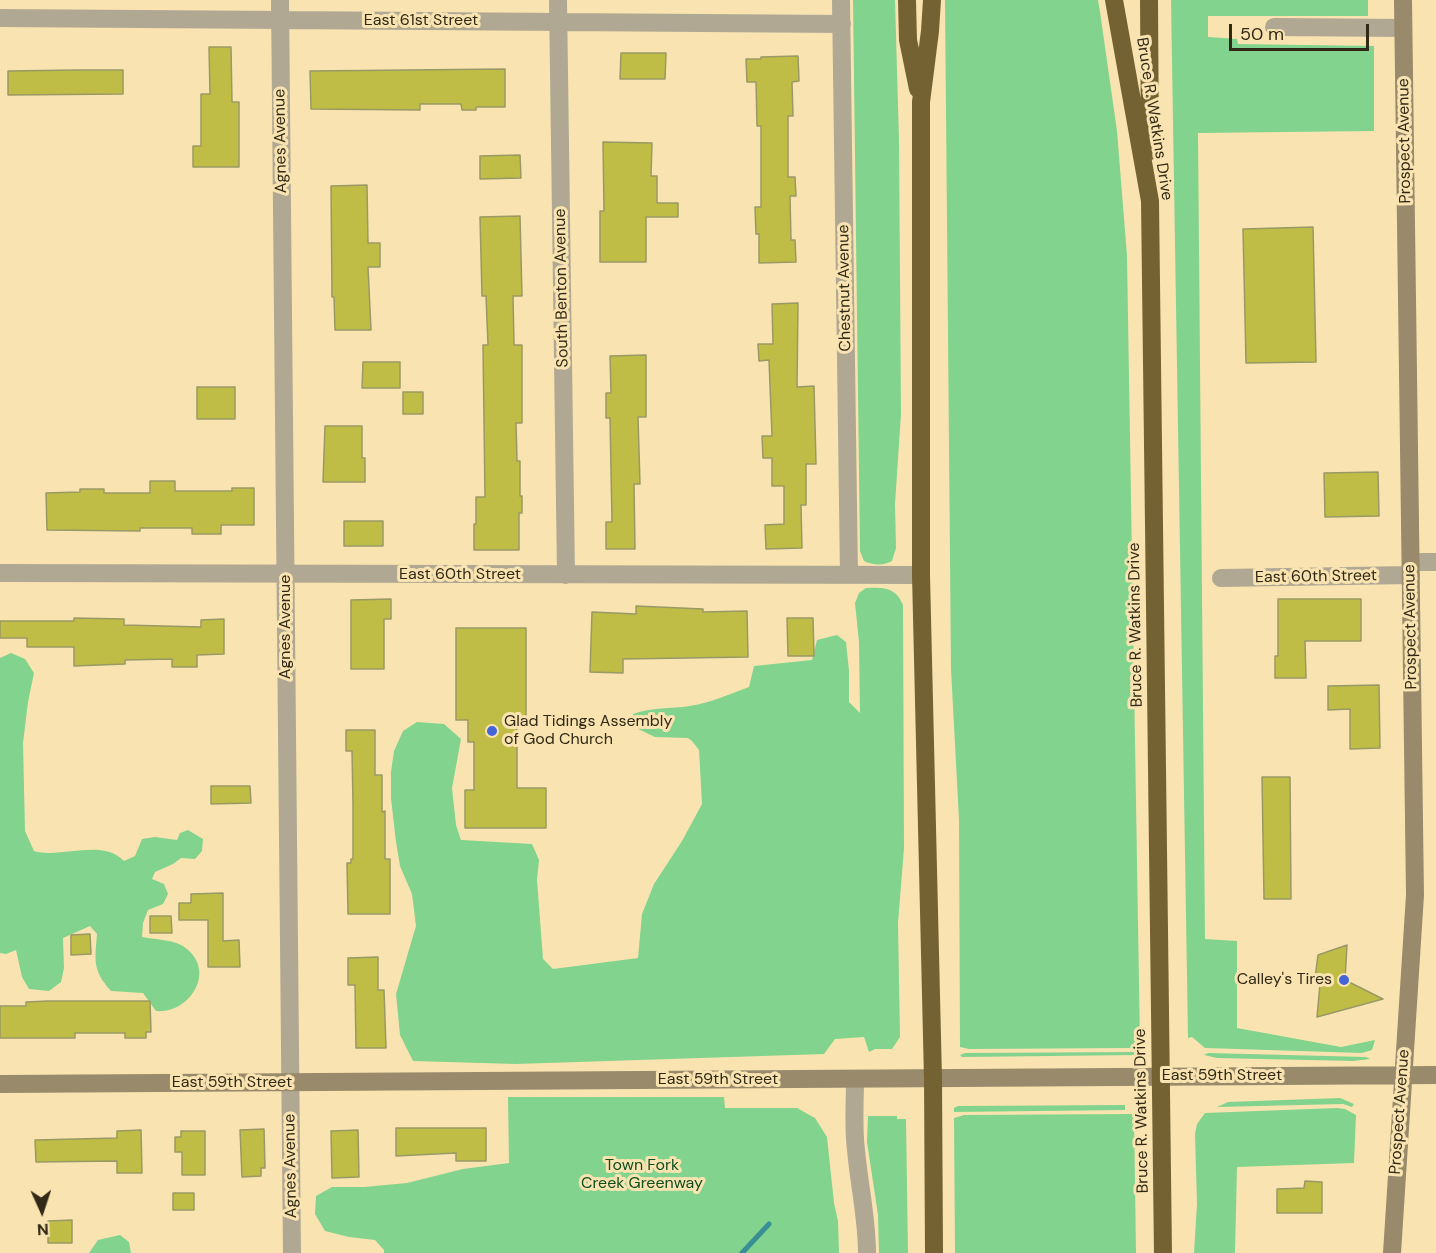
<!DOCTYPE html>
<style>
body{margin:0}
#map{position:relative;width:1436px;height:1253px;overflow:hidden;background:#f9e4b1;font-family:"DM Sans",sans-serif}
canvas{display:block}
.north{position:absolute;left:12px;top:1181px;width:60px;height:60px;-webkit-text-stroke:4px #f9e4b1;paint-order:stroke;rotate:177deg;font-size:16px;font-weight:700;line-height:24px;text-align:center;color:#312915}
.north::after{content:'';display:block;margin:auto;width:21px;height:27px;background:#312915;clip-path:polygon(50% 0,100% 100%,50% 72%,0 100%)}
.scale{position:absolute;left:1229px;top:24px;width:140px;height:27px;box-sizing:border-box;border:3px solid #312915;border-top:0;padding-left:8px;font-size:18px;line-height:21px;white-space:nowrap;color:#312915;-webkit-text-stroke:4px #f9e4b1;paint-order:stroke}
</style>
<div id="map">
<canvas width="1436" height="1253"></canvas>
<div class="north">N</div>
<div class="scale">50 m</div>
</div>
<script>
const ctx = document.querySelector('canvas').getContext('2d');
ctx.lineJoin = 'round';
function fill(path, color) { ctx.fillStyle = color; ctx.fill(path, 'evenodd'); }
function trace(path, color, width, dash) { ctx.strokeStyle = color; ctx.lineWidth = width; ctx.lineCap = dash ? 'butt' : 'round'; ctx.setLineDash(dash || []); ctx.stroke(path); }
function write(font, color, halo, rows, align = 'center') {
  ctx.font = font + ' "DM Sans",sans-serif'; ctx.lineWidth = 6; ctx.setLineDash([]); ctx.textBaseline = 'middle'; ctx.strokeStyle = halo; ctx.fillStyle = color; for (const [text, x, y, turn = 0] of rows) {
    ctx.save(); ctx.translate(x, y); ctx.rotate((+turn || 0) * Math.PI / 180); ctx.textAlign = isNaN(turn) ? turn : align; if (halo) ctx.strokeText(text, 0, 0); ctx.fillText(text, 0, 0); ctx.restore();
  }
}
fill(new Path2D(`
 M 853,0 L 895,0 L 899,140 L 901,414 L 895,504 L 896,548 L 892,561 C 884,566 872,565 864,561 L 860,551 Z
 M 945,0 L 1098,0 L 1100,12 L 1117,131 L 1127,256 L 1140,1044 L 1135,1048 L 969,1049 L 960,1047 L 959,820 L 951,669 Z
 M 1171,0 L 1368,0 L 1368,16 L 1208,16 L 1208,37 L 1237,39 L 1238,44 L 1374,46 L 1374,131 L 1198,133 L 1205,939 L 1237,941 L 1237,1028 L 1341,1047 L 1375,1040 L 1372,1050 L 1362,1053 L 1205,1048 L 1192,1037 L 1188,1038 Z
 M 866,588 C 883,587 896,587 903,605 L 904,848 L 898,923 L 900,1037 L 892,1049 L 875,1049 L 869,1052 L 864,1037 L 835,1039 L 824,1054 L 516,1064 L 413,1061 L 400,1035 L 396,994 L 416,926 L 412,894 L 400,866 L 396,842 L 391,798 L 391,772 L 394,751 L 403,731 L 417,722 L 444,724 L 461,739 L 452,788 L 456,825 L 461,840 L 532,844 L 539,860 L 537,880 L 543,959 L 553,969 L 638,958 L 642,914 L 654,884 L 682,841 L 702,804 L 699,750 L 692,741 L 688,738 L 655,737 L 634,727 L 633,714 C 652,707 670,709 690,706 C 710,703 730,694 749,687 L 754,666 L 812,660 L 817,640 L 837,635 L 846,642 L 849,671 L 849,702 L 860,713 L 859,642 L 855,603 L 859,593 Z
 M 11,653 L 25,659 L 34,673 L 28,702 L 23,743 L 25,831 L 34,851 C 61,859 102,838 124,861 L 135,856 L 142,839 L 155,837 L 177,840 L 180,833 L 188,830 L 203,839 L 202,851 L 195,859 L 181,858 L 173,864 L 155,872 L 152,879 L 164,884 L 168,894 L 163,904 L 148,910 L 143,923 L 142,937 C 156,940 176,939 187,949 C 216,973 189,1014 156,1011 L 143,993 L 111,991 C 92,970 95,960 97,934 L 90,926 L 63,938 L 64,968 L 61,982 L 49,991 L 29,989 L 22,977 L 16,950 L 6,954 L 0,953 L 0,658 Z
 M 1135,1052 L 1139,1055 L 962,1057 L 960,1055 L 965,1053 Z
 M 1208,1053 L 1366,1057 L 1370,1059 L 1353,1061 L 1217,1058 L 1204,1055 Z
 M 508,1097 L 724,1097 L 725,1108 L 797,1108 L 815,1118 L 827,1137 L 834,1203 L 838,1221 L 839,1253 L 384,1253 L 384,1250 L 375,1240 L 349,1237 L 325,1231 L 315,1214 L 316,1196 L 332,1187 L 364,1187 L 407,1183 L 463,1169 L 509,1163 Z
 M 1340,1098 L 1354,1104 L 1352,1107 L 1343,1104 L 1217,1107 L 1228,1102 Z
 M 1125,1105 L 1125,1110 L 954,1112 L 954,1108 L 958,1106 Z
 M 1337,1108 L 1345,1109 L 1356,1115 L 1354,1163 L 1237,1167 L 1235,1253 L 1194,1253 L 1197,1204 L 1195,1134 L 1197,1124 L 1205,1113 Z
 M 1134,1114 L 1136,1253 L 955,1253 L 954,1118 L 964,1115 Z
 M 868,1116 L 897,1116 L 897,1119 L 906,1119 L 908,1253 L 879,1253 L 878,1215 L 867,1142 Z
 M 120,1235 L 129,1242 L 131,1253 L 89,1253 L 98,1240 Z`), '#82d38d');
trace(new Path2D(`
 M 742,1253 L 769,1224`), '#378e94', 5);
const building = new Path2D(`
 M 209,47 L 231,47 L 232,102 L 239,102 L 239,167 L 193,167 L 193,146 L 201,146 L 201,94 L 210,94 Z
 M 621,53 L 666,53 L 665,79 L 620,79 Z
 M 798,56 L 799,81 L 792,82 L 793,116 L 788,116 L 788,177 L 795,177 L 796,196 L 790,196 L 791,240 L 795,240 L 796,262 L 759,263 L 759,234 L 756,234 L 755,207 L 761,207 L 761,126 L 757,126 L 756,82 L 747,82 L 746,59 L 761,59 L 761,57 Z
 M 505,69 L 505,107 L 476,107 L 476,110 L 462,110 L 461,104 L 420,104 L 420,110 L 311,109 L 310,71 Z
 M 77,70 L 123,70 L 123,94 L 8,95 L 8,71 Z
 M 603,142 L 652,143 L 651,176 L 657,176 L 657,203 L 678,203 L 678,217 L 646,217 L 646,262 L 600,262 L 600,211 L 604,211 Z
 M 520,155 L 521,178 L 480,179 L 480,156 Z
 M 367,185 L 368,243 L 380,243 L 380,267 L 368,267 L 371,330 L 335,330 L 334,297 L 332,297 L 331,186 Z
 M 520,216 L 522,296 L 513,296 L 514,345 L 522,345 L 522,423 L 516,423 L 517,461 L 520,461 L 520,496 L 522,496 L 522,513 L 519,513 L 519,550 L 474,550 L 474,524 L 476,524 L 476,497 L 485,497 L 483,345 L 488,345 L 486,296 L 482,296 L 480,217 Z
 M 1313,227 L 1316,362 L 1246,363 L 1243,229 Z
 M 798,303 L 797,387 L 814,386 L 816,464 L 806,464 L 806,505 L 801,505 L 802,548 L 766,549 L 765,525 L 784,524 L 784,486 L 772,486 L 772,458 L 763,458 L 762,436 L 772,436 L 769,360 L 759,361 L 758,344 L 773,344 L 772,304 Z
 M 646,355 L 646,417 L 638,417 L 640,484 L 634,484 L 635,549 L 606,549 L 606,522 L 612,522 L 610,418 L 606,418 L 606,393 L 611,393 L 610,356 Z
 M 363,362 L 400,362 L 400,388 L 362,388 Z
 M 197,387 L 235,387 L 235,419 L 197,419 Z
 M 403,392 L 423,392 L 423,414 L 403,414 Z
 M 325,426 L 362,426 L 362,458 L 365,458 L 365,482 L 323,482 Z
 M 1378,472 L 1379,516 L 1325,517 L 1324,473 Z
 M 150,481 L 175,481 L 175,491 L 232,491 L 232,488 L 254,488 L 254,525 L 221,525 L 221,534 L 192,534 L 192,528 L 140,528 L 140,531 L 47,530 L 46,493 L 80,492 L 80,489 L 104,489 L 104,493 L 150,493 Z
 M 344,521 L 383,521 L 383,546 L 344,546 Z
 M 391,599 L 391,619 L 384,619 L 384,669 L 351,669 L 351,600 Z
 M 1278,599 L 1361,599 L 1361,641 L 1305,641 L 1306,678 L 1275,678 L 1275,656 L 1278,656 Z
 M 636,606 L 703,609 L 703,612 L 747,611 L 748,657 L 623,659 L 623,673 L 590,672 L 592,612 L 636,614 Z
 M 74,618 L 124,619 L 124,625 L 201,627 L 201,620 L 224,619 L 224,654 L 197,655 L 197,667 L 172,667 L 172,659 L 125,660 L 125,664 L 74,666 L 74,647 L 27,647 L 27,638 L 0,638 L 0,621 L 74,621 Z
 M 787,618 L 813,618 L 814,656 L 788,656 Z
 M 456,628 L 526,628 L 526,719 L 517,719 L 517,788 L 546,788 L 546,828 L 465,828 L 465,790 L 474,790 L 474,742 L 468,742 L 468,720 L 456,720 Z
 M 1379,685 L 1380,748 L 1350,749 L 1350,709 L 1328,710 L 1328,686 Z
 M 346,730 L 375,730 L 375,775 L 382,775 L 382,812 L 385,811 L 385,859 L 390,859 L 390,914 L 348,914 L 347,863 L 351,863 L 351,859 L 353,859 L 353,804 L 352,751 L 346,751 Z
 M 1262,777 L 1290,777 L 1291,899 L 1264,899 Z
 M 211,786 L 250,786 L 251,803 L 211,804 Z
 M 223,893 L 223,941 L 239,940 L 240,967 L 208,967 L 208,920 L 179,920 L 179,903 L 191,903 L 191,894 Z
 M 150,916 L 171,916 L 172,933 L 150,933 Z
 M 90,934 L 91,954 L 71,955 L 71,935 Z
 M 1347,945 L 1345,980 L 1383,999 L 1317,1017 L 1320,984 L 1315,978 L 1318,955 Z
 M 378,957 L 378,990 L 384,990 L 386,1048 L 356,1048 L 355,985 L 348,985 L 348,958 Z
 M 48,1001 L 150,1001 L 151,1032 L 146,1032 L 146,1038 L 125,1038 L 125,1033 L 75,1033 L 75,1038 L 0,1038 L 0,1006 L 26,1006 L 26,1002 Z
 M 396,1128 L 486,1128 L 486,1161 L 456,1161 L 456,1153 L 396,1156 Z
 M 264,1129 L 265,1168 L 261,1168 L 261,1176 L 242,1177 L 240,1130 Z
 M 141,1130 L 142,1173 L 117,1173 L 117,1161 L 36,1162 L 35,1140 L 117,1138 L 117,1131 Z
 M 358,1130 L 359,1177 L 332,1178 L 331,1131 Z
 M 181,1131 L 205,1131 L 205,1175 L 182,1175 L 182,1152 L 175,1152 L 175,1137 L 181,1137 Z
 M 1305,1181 L 1322,1182 L 1322,1213 L 1277,1213 L 1277,1189 L 1304,1188 Z
 M 173,1193 L 194,1193 L 194,1210 L 173,1210 Z
 M 72,1220 L 72,1243 L 48,1243 L 48,1221 Z`);
fill(building, '#c0bd46');
trace(building, '#9a9966', 1.5);
trace(new Path2D(`
 M 280,0 L 292,1253
 M 558,0 L 566,575
 M 841,0 L 849,575
 M 0,18 L 842,24
 M 1274,27 L 1403,28
 M 1411,562 L 1436,562
 M 0,573 L 921,575
 M 1221,578 L 1411,575
 M 855,1079 C 855,1103 853,1126 856,1150 C 859,1184 867,1218 867,1253`), '#b1a893', 18);
trace(new Path2D(`
 M 0,1084 L 1436,1075
 M 1392,1253 L 1415,895 L 1403,0`), '#988a6b', 18);
trace(new Path2D(`
 M 907,0 L 908,40 L 918,89
 M 932,0 L 930,31 L 921,102 L 921,575 L 933,1079 L 934,1253
 M 1114,0 L 1150,201 L 1163,1253
 M 1149,0 L 1150,151`), '#756233', 18);
for (const [x, y, r, color] of [
 [492,731,6,"#4365d8"],
 [1344,980,6,"#4365d8"]
]) { const dot = new Path2D(); dot.arc(x, y, r, 0, 2 * Math.PI); ctx.fillStyle = color; ctx.fill(dot); trace(dot, '#f9e4b1', 2); }
write('16px', '#312915', '#f9e4b1', [
 ["East 61st Street",421,21],
 ["Bruce R. Watkins Drive",1154,119,81],
 ["Agnes Avenue",281,141,-91],
 ["Prospect Avenue",1405,141,-91],
 ["South Benton Avenue",562,288,-91],
 ["Chestnut Avenue",845,288,-91],
 ["East 60th Street",460,575],
 ["East 60th Street",1316,577,-1],
 ["Bruce R. Watkins Drive",1136,625,-91],
 ["Agnes Avenue",286,627,-90],
 ["Prospect Avenue",1411,627,-91],
 ["East 59th Street",1222,1076],
 ["East 59th Street",718,1080],
 ["East 59th Street",232,1083],
 ["Bruce R. Watkins Drive",1142,1111,-91],
 ["Prospect Avenue",1400,1112,-86],
 ["Agnes Avenue",291,1166,-91]
]);
write('16px', '#312915', '#f9e4b1', [
 ["Glad Tidings Assembly",504,722],
 ["of God Church",504,740],
 ["Calley's Tires",1332,980,"right"]
], 'left');
write('16px', '#0c4e1e', '#f9e4b1', [
 ["Town Fork",642,1166],
 ["Creek Greenway",642,1184]
]);
</script>
